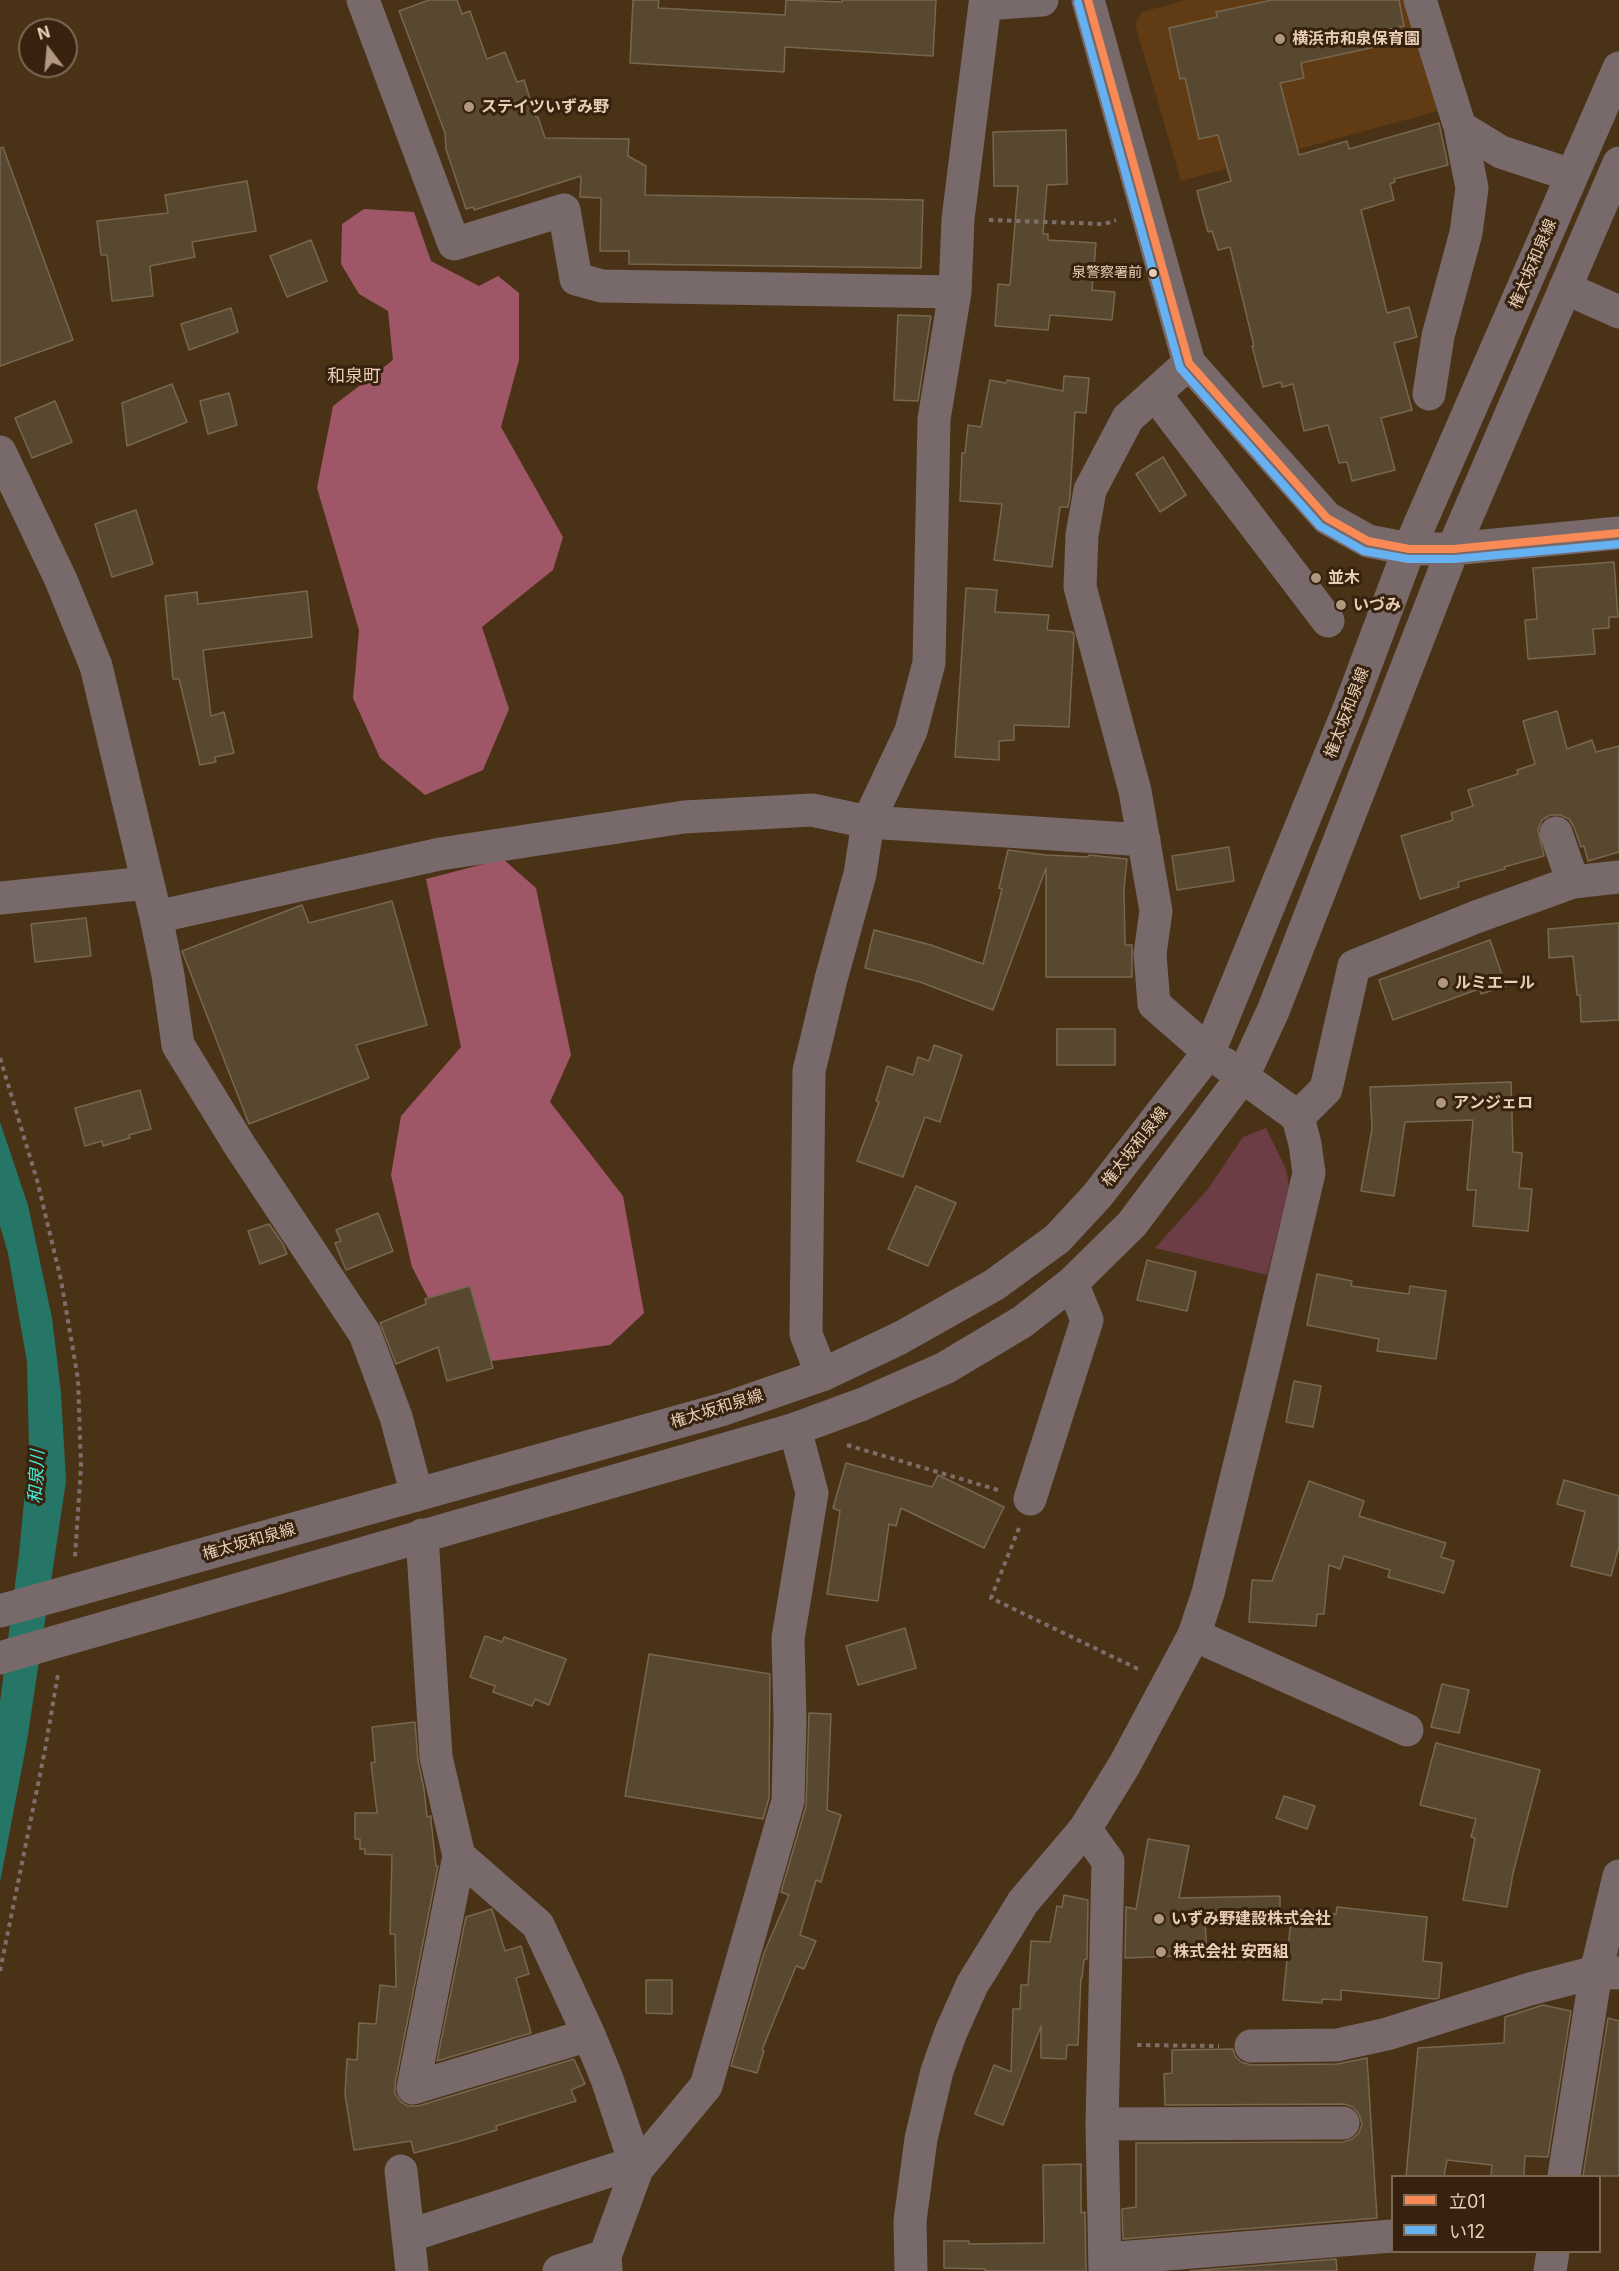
<!DOCTYPE html>
<meta charset="utf-8">
<style>
body{margin:0}
#map{position:relative;width:1619px;height:2271px;overflow:hidden;background:#4a3216;font-family:Inter,"Noto Sans JP",sans-serif}
canvas{display:block}
.legend{position:absolute;left:1391px;top:2175px;width:210px;height:78px;box-sizing:border-box;background:#36220f;border:2px solid #7e6752;margin:0;padding:8px 10px;list-style:none;font-size:18px;color:#e9ceb7}
.legend li{display:flex;align-items:center;gap:12px;height:30px}
.legend b{width:30px;border:2px solid #7e6752}
.north{position:absolute;left:18px;top:18px;width:60px;height:60px;box-sizing:border-box;background:#36220f;border:2px solid #7e6752;border-radius:50%;rotate:344deg;font-size:16px;font-weight:700;line-height:24px;text-align:center;color:#e9ceb7}
.north::after{content:'';display:block;margin:auto;width:21px;height:27px;background:#b1977f;clip-path:polygon(50% 0,100% 100%,50% 72%,0 100%)}
</style>
<div id="map">
<canvas width="1619" height="2271"></canvas>
<ul class="legend">
<li><b style="height:8px;background:#f98a56"></b>立01</li>
<li><b style="height:8px;background:#66b1f2"></b>い12</li>
</ul>
<div class="north">N</div>
</div>
<script>
const ctx = document.querySelector('canvas').getContext('2d');
ctx.lineJoin = 'round';
function fill(path, color) { ctx.fillStyle = color; ctx.fill(path, 'evenodd'); }
function trace(path, color, width, dash) { ctx.strokeStyle = color; ctx.lineWidth = width; ctx.lineCap = dash ? 'butt' : 'round'; ctx.setLineDash(dash || []); ctx.stroke(path); }
function write(font, color, halo, rows, align = 'center') {
  ctx.font = font + ' Inter,"Noto Sans JP",sans-serif'; ctx.lineWidth = 6; ctx.setLineDash([]); ctx.textBaseline = 'middle'; ctx.strokeStyle = halo; ctx.fillStyle = color; for (const [text, x, y, turn = 0] of rows) {
    ctx.save(); ctx.translate(x, y); ctx.rotate((+turn || 0) * Math.PI / 180); ctx.textAlign = isNaN(turn) ? turn : align; if (halo) ctx.strokeText(text, 0, 0); ctx.fillText(text, 0, 0); ctx.restore();
  }
}
fill(new Path2D(`
 M 1186,0 L 1406,0 L 1442,110 L 1181,181 L 1135,24 L 1142,12 Z`), '#603b14');
fill(new Path2D(`
 M 1266,1128 L 1286,1169 L 1289,1186 L 1267,1275 L 1155,1248 L 1208,1189 L 1243,1137 Z`), '#6d3d46');
fill(new Path2D(`
 M 364,209 L 414,212 L 431,261 L 479,286 L 498,276 L 519,293 L 519,360 L 501,427 L 563,537 L 553,570 L 482,627 L 509,709 L 483,770 L 425,795 L 380,758 L 353,698 L 359,630 L 317,488 L 333,406 L 393,360 L 388,311 L 359,294 L 341,264 L 342,224 Z
 M 503,859 L 536,888 L 571,1055 L 550,1102 L 623,1196 L 644,1313 L 610,1345 L 463,1365 L 412,1267 L 391,1175 L 401,1116 L 461,1047 L 426,879 Z`), '#9f5667');
fill(new Path2D(`
 M 0,1122 L 28,1205 L 52,1318 L 61,1393 L 66,1481 L 27,1741 L 0,1882 L 0,1702 L 19,1554 L 29,1449 L 27,1362 L 8,1253 L 0,1226 Z`), '#267668');
const building = new Path2D(`
 M 429,0 L 457,0 L 462,14 L 470,11 L 487,59 L 505,52 L 517,82 L 524,80 L 536,117 L 538,117 L 545,138 L 629,139 L 628,156 L 646,166 L 645,195 L 923,200 L 921,268 L 629,264 L 629,251 L 600,251 L 601,198 L 580,197 L 581,176 L 474,210 L 473,207 L 466,209 L 446,149 L 445,133 L 399,11 Z
 M 633,0 L 659,0 L 658,8 L 785,15 L 786,0 L 842,2 L 842,0 L 936,0 L 933,56 L 785,47 L 784,72 L 630,63 Z
 M 1272,0 L 1399,0 L 1404,26 L 1372,33 L 1375,47 L 1301,63 L 1304,78 L 1280,83 L 1299,155 L 1347,141 L 1349,149 L 1439,123 L 1448,165 L 1394,179 L 1395,182 L 1390,184 L 1394,200 L 1361,210 L 1387,313 L 1409,307 L 1417,337 L 1394,343 L 1412,410 L 1381,418 L 1395,470 L 1352,481 L 1347,462 L 1339,463 L 1328,425 L 1304,431 L 1293,384 L 1282,387 L 1281,382 L 1263,387 L 1252,346 L 1254,346 L 1230,247 L 1218,250 L 1212,231 L 1208,232 L 1197,191 L 1231,181 L 1218,135 L 1199,139 L 1185,78 L 1180,79 L 1169,28 L 1217,17 L 1216,12 Z
 M 1066,130 L 1067,184 L 1047,185 L 1043,234 L 1048,234 L 1048,240 L 1096,243 L 1092,290 L 1115,292 L 1112,320 L 1050,315 L 1048,330 L 995,326 L 998,284 L 1010,285 L 1018,186 L 994,186 L 993,132 Z
 M 3,147 L 73,340 L 0,366 L 0,148 Z
 M 247,181 L 256,231 L 192,242 L 195,257 L 150,266 L 153,296 L 112,301 L 107,255 L 101,255 L 97,221 L 168,213 L 165,195 Z
 M 311,240 L 327,281 L 287,297 L 270,256 Z
 M 231,308 L 238,332 L 189,350 L 181,324 Z
 M 898,315 L 931,316 L 918,401 L 894,400 Z
 M 1064,376 L 1089,378 L 1086,413 L 1075,412 L 1070,496 L 1068,507 L 1060,507 L 1052,567 L 994,560 L 1002,504 L 960,501 L 962,453 L 965,453 L 968,425 L 981,427 L 990,380 L 1006,383 L 1007,380 L 1063,391 Z
 M 172,384 L 187,422 L 127,446 L 122,403 Z
 M 229,393 L 237,425 L 208,434 L 200,401 Z
 M 55,401 L 72,442 L 32,458 L 15,418 Z
 M 1163,457 L 1186,495 L 1160,512 L 1136,474 Z
 M 136,510 L 153,564 L 112,577 L 95,524 Z
 M 1614,562 L 1618,617 L 1609,617 L 1609,628 L 1593,629 L 1595,654 L 1528,659 L 1525,620 L 1537,619 L 1533,568 Z
 M 966,588 L 997,590 L 995,612 L 1049,615 L 1047,630 L 1073,632 L 1074,635 L 1069,727 L 1014,725 L 1014,740 L 999,741 L 999,760 L 955,757 Z
 M 307,591 L 312,637 L 203,650 L 211,716 L 224,712 L 234,753 L 215,757 L 216,762 L 200,765 L 179,679 L 173,679 L 165,596 L 197,592 L 198,604 Z
 M 1557,711 L 1567,749 L 1592,740 L 1596,752 L 1619,746 L 1619,852 L 1588,861 L 1584,846 L 1581,847 L 1574,827 L 1569,819 L 1560,815 L 1550,815 L 1542,820 L 1538,830 L 1544,856 L 1504,867 L 1505,869 L 1458,882 L 1459,887 L 1420,899 L 1401,836 L 1453,820 L 1451,813 L 1473,806 L 1468,790 L 1518,774 L 1517,770 L 1535,764 L 1523,721 Z
 M 1229,847 L 1234,881 L 1177,890 L 1172,856 Z
 M 1008,850 L 1046,855 L 1088,857 L 1089,855 L 1127,859 L 1124,889 L 1125,945 L 1132,945 L 1132,977 L 1046,977 L 1046,868 L 993,1010 L 920,982 L 865,968 L 874,930 L 931,945 L 983,964 L 1002,889 L 999,888 Z
 M 392,901 L 427,1025 L 356,1045 L 369,1078 L 249,1124 L 182,951 L 302,905 L 309,923 Z
 M 86,918 L 91,956 L 35,962 L 31,924 Z
 M 1619,923 L 1619,1020 L 1581,1022 L 1580,995 L 1577,995 L 1573,956 L 1549,958 L 1548,929 Z
 M 1490,940 L 1506,986 L 1481,994 L 1479,989 L 1393,1020 L 1379,980 Z
 M 1057,1029 L 1115,1029 L 1115,1065 L 1057,1065 Z
 M 934,1045 L 962,1055 L 940,1122 L 925,1117 L 903,1177 L 857,1161 L 879,1102 L 876,1101 L 887,1066 L 913,1075 L 918,1057 L 929,1061 Z
 M 1511,1082 L 1513,1152 L 1522,1153 L 1519,1188 L 1532,1189 L 1528,1231 L 1473,1226 L 1476,1190 L 1467,1190 L 1473,1120 L 1405,1122 L 1394,1196 L 1361,1191 L 1372,1129 L 1370,1087 Z
 M 140,1090 L 151,1129 L 129,1135 L 130,1138 L 103,1146 L 102,1141 L 85,1146 L 75,1108 Z
 M 916,1186 L 956,1203 L 928,1266 L 888,1249 Z
 M 378,1213 L 393,1251 L 346,1270 L 335,1243 L 341,1241 L 336,1230 Z
 M 269,1224 L 283,1244 L 287,1254 L 260,1264 L 248,1231 Z
 M 1147,1260 L 1196,1272 L 1187,1311 L 1137,1300 Z
 M 1317,1274 L 1352,1281 L 1351,1286 L 1409,1294 L 1410,1286 L 1446,1291 L 1436,1359 L 1377,1351 L 1379,1339 L 1307,1325 Z
 M 470,1286 L 493,1368 L 447,1381 L 438,1347 L 396,1364 L 380,1323 L 426,1304 L 425,1299 Z
 M 1294,1381 L 1321,1386 L 1313,1427 L 1286,1422 Z
 M 846,1463 L 932,1487 L 938,1475 L 1004,1507 L 984,1548 L 901,1508 L 896,1526 L 889,1524 L 878,1601 L 827,1594 L 840,1511 L 833,1508 Z
 M 1564,1480 L 1619,1496 L 1619,1546 L 1611,1576 L 1571,1566 L 1585,1512 L 1557,1504 Z
 M 1309,1481 L 1364,1501 L 1359,1516 L 1446,1543 L 1441,1557 L 1454,1561 L 1444,1593 L 1388,1577 L 1390,1570 L 1344,1556 L 1340,1569 L 1329,1565 L 1324,1614 L 1317,1614 L 1316,1626 L 1249,1622 L 1252,1580 L 1272,1581 Z
 M 905,1628 L 916,1668 L 858,1685 L 846,1646 Z
 M 485,1636 L 502,1642 L 504,1637 L 566,1659 L 549,1705 L 535,1699 L 532,1706 L 493,1692 L 495,1686 L 470,1677 Z
 M 649,1654 L 770,1674 L 769,1798 L 763,1819 L 625,1796 Z
 M 1442,1684 L 1469,1690 L 1459,1733 L 1431,1727 Z
 M 809,1713 L 831,1714 L 827,1810 L 841,1815 L 821,1882 L 816,1880 L 800,1935 L 816,1941 L 804,1969 L 796,1966 L 762,2050 L 764,2051 L 757,2073 L 731,2066 L 764,1953 L 789,1895 L 781,1892 L 806,1806 Z
 M 415,1722 L 418,1761 L 424,1789 L 427,1817 L 431,1816 L 431,1820 L 436,1866 L 438,1866 L 395,2084 L 395,2094 L 401,2102 L 408,2106 L 418,2106 L 574,2059 L 585,2084 L 571,2090 L 576,2101 L 496,2126 L 497,2130 L 457,2142 L 414,2153 L 411,2141 L 354,2150 L 345,2095 L 347,2059 L 357,2060 L 359,2023 L 376,2024 L 380,1985 L 396,1987 L 395,1934 L 390,1934 L 392,1855 L 365,1854 L 365,1849 L 360,1849 L 360,1839 L 355,1839 L 355,1813 L 377,1813 L 371,1763 L 375,1762 L 372,1727 Z
 M 1436,1743 L 1540,1770 L 1513,1873 L 1507,1907 L 1463,1900 L 1475,1838 L 1471,1837 L 1476,1819 L 1420,1805 Z
 M 1284,1796 L 1315,1806 L 1307,1829 L 1276,1818 Z
 M 1148,1839 L 1189,1846 L 1179,1898 L 1280,1896 L 1280,1920 L 1205,1921 L 1207,1955 L 1125,1958 L 1126,1907 L 1136,1909 Z
 M 1064,1895 L 1088,1900 L 1087,1959 L 1084,1960 L 1082,1978 L 1081,1978 L 1078,2045 L 1067,2045 L 1066,2059 L 1041,2058 L 1041,2026 L 1003,2125 L 975,2114 L 994,2065 L 1011,2072 L 1013,2009 L 1020,2009 L 1021,1985 L 1028,1985 L 1031,1941 L 1050,1942 L 1057,1906 L 1062,1907 Z
 M 1337,1907 L 1427,1917 L 1423,1961 L 1442,1963 L 1439,1998 L 1435,1999 L 1341,1990 L 1341,2000 L 1322,1999 L 1322,2003 L 1283,2000 L 1292,1909 L 1336,1914 Z
 M 492,1909 L 505,1951 L 521,1946 L 529,1974 L 516,1978 L 531,2033 L 437,2061 L 466,1917 Z
 M 646,1980 L 672,1980 L 672,2014 L 646,2013 Z
 M 1543,2005 L 1571,2011 L 1548,2157 L 1525,2156 L 1524,2176 L 1491,2176 L 1492,2165 L 1447,2160 L 1444,2176 L 1406,2176 L 1418,2048 L 1504,2043 L 1505,2017 Z
 M 1608,2018 L 1619,2021 L 1619,2176 L 1583,2176 Z
 M 1233,2049 L 1235,2056 L 1241,2062 L 1251,2065 L 1337,2064 L 1367,2058 L 1377,2218 L 1123,2239 L 1122,2209 L 1136,2207 L 1136,2143 L 1343,2142 L 1352,2139 L 1359,2133 L 1362,2124 L 1359,2114 L 1353,2107 L 1344,2104 L 1165,2105 L 1164,2074 L 1172,2073 L 1172,2050 Z
 M 1081,2164 L 1081,2213 L 1085,2212 L 1086,2271 L 985,2271 L 985,2269 L 944,2268 L 944,2241 L 969,2241 L 969,2244 L 1044,2243 L 1043,2165 Z
 M 1336,2259 L 1337,2271 L 1190,2271 Z`);
fill(building, '#594830');
trace(building, '#786750', 1.5);
trace(new Path2D(`
 M 989,220 L 1105,224 L 1116,220
 M 0,1058 L 37,1180 L 61,1280 L 78,1379 L 81,1466 L 75,1557
 M 847,1445 L 998,1490
 M 1019,1528 L 991,1598 L 1138,1669
 M 0,1971 L 45,1750 L 58,1674
 M 1137,2045 L 1219,2046`), '#7d6e6b', 4, [4.5, 4.5]);
trace(new Path2D(`
 M 363,0 L 454,244 L 564,210 L 576,279 L 602,286 L 955,292 L 958,219 L 985,4 L 1042,0
 M 1420,0 L 1460,127 L 1472,188 L 1466,233 L 1438,336 L 1429,394
 M 1460,127 L 1501,152 L 1571,175
 M 1565,288 L 1619,312
 M 1189,363 L 1128,418 L 1090,490 L 1082,535 L 1080,587 L 1135,791 L 1156,911 L 1150,954 L 1154,1004 L 1209,1052
 M 1155,394 L 1328,621
 M 0,452 L 61,580 L 96,666 L 156,917 L 168,975 L 178,1045 L 240,1146 L 365,1334 L 396,1417 L 417,1495
 M 1556,833 L 1573,882
 M 0,898 L 147,883
 M 156,917 L 440,854 L 684,817 L 812,810 L 868,822 L 1144,840
 M 1298,1117 L 1326,1089 L 1354,966 L 1476,917 L 1573,882 L 1619,877
 M 822,1375 L 806,1334 L 809,1071 L 831,979 L 860,874 L 868,822 L 911,731 L 929,663 L 934,419 L 955,292
 M 1030,1499 L 1087,1320 L 1072,1283
 M 422,1535 L 436,1757 L 459,1856 L 538,1925 L 589,2035 L 607,2079 L 637,2169 L 605,2256 L 606,2271
 M 1194,1635 L 1407,1730
 M 1085,1829 L 1108,1861 L 1102,2124 L 1105,2271
 M 459,1856 L 413,2088 L 589,2035
 M 1251,2046 L 1337,2045 L 1387,2034 L 1530,1989 L 1596,1972 L 1619,1973
 M 1102,2124 L 1343,2123
 M 637,2169 L 706,2086 L 788,1801 L 790,1720 L 788,1638 L 812,1493 L 795,1429
 M 401,2171 L 412,2271
 M 1564,2176 L 1596,1972 L 1619,1876
 M 408,2236 L 634,2163
 M 1105,2259 L 1392,2236
 M 559,2271 L 605,2256
 M 1550,2271 L 1553,2252`), '#78696a', 33);
trace(new Path2D(`
 M 1088,0 L 1189,363 L 1327,518 L 1368,541 L 1409,549 L 1453,549 L 1619,533
 M 0,1611 L 724,1409 L 822,1375 L 900,1338 L 994,1285 L 1057,1239 L 1097,1196 L 1209,1052 L 1349,709 L 1409,549 L 1619,68
 M 0,1658 L 795,1429 L 863,1404 L 945,1368 L 1022,1322 L 1072,1283 L 1132,1224 L 1243,1076 L 1273,1011 L 1453,549 L 1619,163
 M 911,2271 L 910,2221 L 921,2139 L 937,2071 L 951,2032 L 972,1985 L 1023,1902 L 1085,1829 L 1125,1764 L 1194,1635 L 1208,1593 L 1261,1377 L 1309,1173 L 1305,1144 L 1298,1117 L 1225,1064`), '#78696a', 33);
trace(new Path2D(`
 M 1088,0 L 1189,363 L 1327,518 L 1368,541 L 1409,549 L 1453,549 L 1619,533`), '#f98a56', 8);
trace(new Path2D(`
 M 1078,3 L 1180,368 L 1320,526 L 1364,551 L 1408,559 L 1454,559 L 1619,544`), '#66b1f2', 8);
for (const [x, y, r, color] of [
 [1280,39,6,"#b1977f"],
 [469,107,6,"#b1977f"],
 [1153,273,5,"#e9ceb7"],
 [1316,578,6,"#b1977f"],
 [1341,605,6,"#b1977f"],
 [1443,983,6,"#b1977f"],
 [1441,1103,6,"#b1977f"],
 [1159,1919,6,"#b1977f"],
 [1161,1952,6,"#b1977f"]
]) { const dot = new Path2D(); dot.arc(x, y, r, 0, 2 * Math.PI); ctx.fillStyle = color; ctx.fill(dot); trace(dot, '#36220f', 2); }
write('14px', '#e9ceb7', '#36220f', [
 ["泉警察署前",1142,273]
], 'right');
write('bold 16px', '#e9ceb7', '#36220f', [
 ["横浜市和泉保育園",1292,39],
 ["ステイツいずみ野",481,107],
 ["並木",1328,578],
 ["いづみ",1353,605],
 ["ルミエール",1455,983],
 ["アンジェロ",1453,1103],
 ["いずみ野建設株式会社",1171,1919],
 ["株式会社 安西組",1173,1952]
], 'left');
write('16px', '#e9ceb7', '#36220f', [
 ["権太坂和泉線",1533,264,-67],
 ["権太坂和泉線",1347,713,-69],
 ["権太坂和泉線",1135,1147,-52],
 ["権太坂和泉線",717,1409,-17],
 ["権太坂和泉線",249,1542,-16]
]);
write('18px', '#e9ceb7', '#36220f', [
 ["和泉町",354,377]
]);
write('italic 18px', '#47ecd5', '#36220f', [
 ["和泉川",37,1477,-87]
]);
</script>
